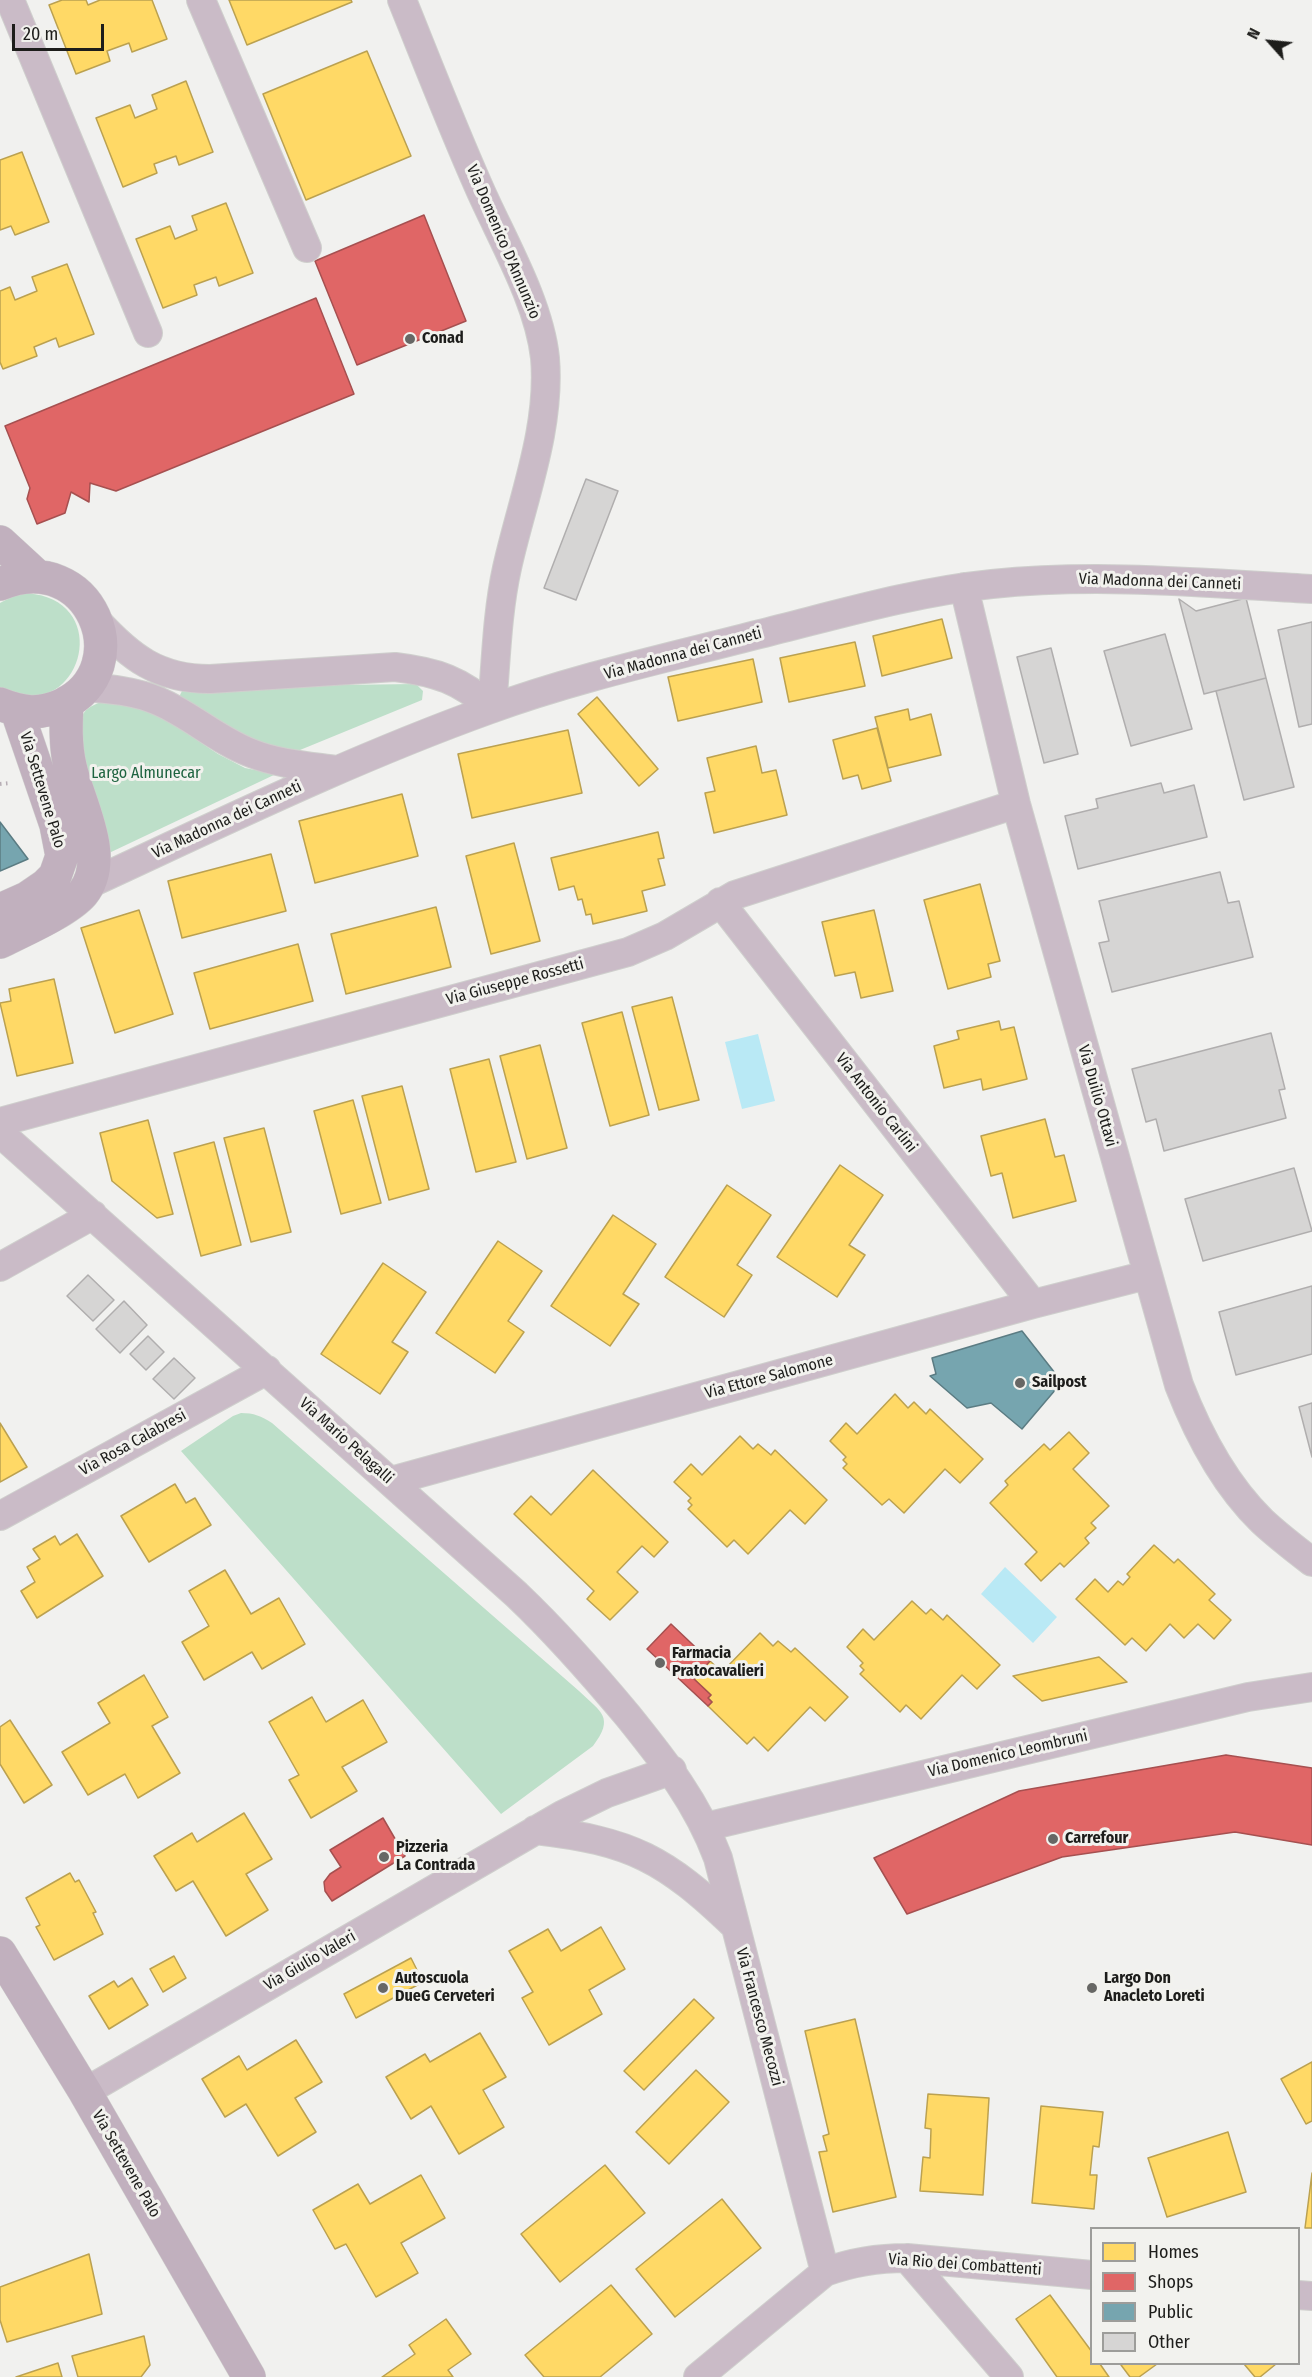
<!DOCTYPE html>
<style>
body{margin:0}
#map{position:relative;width:1312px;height:2377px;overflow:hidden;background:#f1f1ef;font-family:"Fira Sans Condensed",sans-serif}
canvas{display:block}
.legend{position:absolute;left:1090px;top:2227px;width:210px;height:138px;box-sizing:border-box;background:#f2f2ee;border:2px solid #9d9d9a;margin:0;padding:8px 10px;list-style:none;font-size:18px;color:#1d1d1b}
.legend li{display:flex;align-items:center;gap:12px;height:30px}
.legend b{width:30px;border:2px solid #9d9d9a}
.north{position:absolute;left:1240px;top:12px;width:60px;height:60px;-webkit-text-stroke:4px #f2f2ee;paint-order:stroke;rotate:297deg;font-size:16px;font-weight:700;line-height:24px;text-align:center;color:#1d1d1b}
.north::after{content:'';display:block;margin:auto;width:21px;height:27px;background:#1d1d1b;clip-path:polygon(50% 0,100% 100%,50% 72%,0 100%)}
.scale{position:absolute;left:12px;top:24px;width:92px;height:27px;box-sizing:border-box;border:3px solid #1d1d1b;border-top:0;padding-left:8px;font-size:18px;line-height:21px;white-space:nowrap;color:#1d1d1b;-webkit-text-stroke:4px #f2f2ee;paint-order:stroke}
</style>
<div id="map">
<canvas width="1312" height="2377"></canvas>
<ul class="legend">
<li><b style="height:16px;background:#ffd966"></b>Homes</li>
<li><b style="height:16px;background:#e06666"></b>Shops</li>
<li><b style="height:16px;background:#76a5af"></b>Public</li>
<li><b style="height:16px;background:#d6d5d4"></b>Other</li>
</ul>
<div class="north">N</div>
<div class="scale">20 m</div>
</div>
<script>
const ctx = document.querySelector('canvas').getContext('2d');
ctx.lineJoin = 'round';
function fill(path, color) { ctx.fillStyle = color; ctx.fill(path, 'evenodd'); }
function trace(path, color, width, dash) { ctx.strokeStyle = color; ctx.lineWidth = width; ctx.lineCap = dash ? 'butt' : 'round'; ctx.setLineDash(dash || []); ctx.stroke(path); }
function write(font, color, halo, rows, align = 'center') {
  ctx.font = font + ' "Fira Sans Condensed",sans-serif'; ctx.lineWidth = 6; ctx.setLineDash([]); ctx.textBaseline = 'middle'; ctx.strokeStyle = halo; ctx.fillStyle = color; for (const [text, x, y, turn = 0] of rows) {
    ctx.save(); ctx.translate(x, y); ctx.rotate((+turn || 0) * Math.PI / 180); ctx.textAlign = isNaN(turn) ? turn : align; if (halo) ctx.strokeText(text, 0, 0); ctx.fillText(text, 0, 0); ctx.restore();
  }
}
fill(new Path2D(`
 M 19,593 C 121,592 81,733 0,687 L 0,603 Z
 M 416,684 L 423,691 L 422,700 L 300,750 L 272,749 L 183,704 L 180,695 L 184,687 Z
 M 104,701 L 149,708 L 218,754 L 245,768 L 276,774 L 109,853 C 102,828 71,736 82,716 C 86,707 96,704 104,701 Z
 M 241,1413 C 254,1413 261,1416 272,1423 L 579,1691 C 601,1712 615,1717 593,1746 L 501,1814 L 181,1451 L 233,1416 Z`), '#bddfc9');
fill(new Path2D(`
 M 758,1034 L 775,1101 L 742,1109 L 725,1042 Z
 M 1005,1567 L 1057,1617 L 1033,1643 L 981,1594 Z`), '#b9e9f5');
const homes = new Path2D(`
 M 62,0 L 86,0 L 88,5 L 100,0 L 152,0 L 167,39 L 132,52 L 129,43 L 107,51 L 110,61 L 76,74 L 49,5 Z
 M 229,0 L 351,0 L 352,2 L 247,45 Z
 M 367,51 L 411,156 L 306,200 L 263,94 Z
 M 186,81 L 213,152 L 179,165 L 176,156 L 154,164 L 157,173 L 123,187 L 96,118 L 130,105 L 135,118 L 157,109 L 152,95 Z
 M 22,152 L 49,222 L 15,235 L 11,226 L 0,230 L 0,160 Z
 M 226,203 L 253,273 L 219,286 L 216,277 L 194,285 L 197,295 L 163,308 L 136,239 L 170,226 L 175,239 L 197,230 L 192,216 Z
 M 67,264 L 94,334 L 59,347 L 56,338 L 34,347 L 37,356 L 3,369 L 0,362 L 0,291 L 10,287 L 15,300 L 37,291 L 32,277 Z
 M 942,619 L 952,658 L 882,676 L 873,636 Z
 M 855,642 L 865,686 L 789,702 L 780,658 Z
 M 753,659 L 762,702 L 678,721 L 668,677 Z
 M 597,697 L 658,769 L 639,786 L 578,714 Z
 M 908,709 L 910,720 L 931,714 L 941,755 L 888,768 L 875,717 Z
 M 877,728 L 891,781 L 862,789 L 858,775 L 843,779 L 833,740 Z
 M 568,730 L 582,793 L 472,818 L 458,754 Z
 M 756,746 L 762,773 L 776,770 L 787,815 L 714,833 L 705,793 L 715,791 L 707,758 Z
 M 402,794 L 418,856 L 315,883 L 299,821 Z
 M 658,832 L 664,858 L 658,859 L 665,885 L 642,891 L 647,911 L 593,924 L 591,914 L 586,915 L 582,899 L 578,900 L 574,886 L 559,890 L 551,858 Z
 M 514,843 L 540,941 L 491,954 L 466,856 Z
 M 271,854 L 286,911 L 182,938 L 168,881 Z
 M 980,884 L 1000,961 L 988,964 L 991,977 L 948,989 L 924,900 Z
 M 436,907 L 451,967 L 346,994 L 331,934 Z
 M 139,910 L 173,1014 L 115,1033 L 81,928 Z
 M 874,910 L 893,991 L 861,998 L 855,972 L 835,976 L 822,922 Z
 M 298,944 L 313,1001 L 210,1029 L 194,973 Z
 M 54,979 L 73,1063 L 17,1076 L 0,1003 L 11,1001 L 9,989 Z
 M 672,997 L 699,1100 L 659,1110 L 632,1007 Z
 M 622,1012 L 649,1115 L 610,1126 L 582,1023 Z
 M 999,1021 L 1001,1030 L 1014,1027 L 1027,1079 L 983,1090 L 981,1079 L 944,1088 L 934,1046 L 959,1039 L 957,1031 Z
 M 540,1045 L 567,1148 L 527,1159 L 500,1056 Z
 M 489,1059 L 516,1162 L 476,1172 L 450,1069 Z
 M 402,1086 L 429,1189 L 389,1200 L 362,1096 Z
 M 353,1100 L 381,1203 L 341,1214 L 314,1111 Z
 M 1045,1119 L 1055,1157 L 1064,1155 L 1076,1201 L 1013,1218 L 1002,1173 L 991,1176 L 981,1136 Z
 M 148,1120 L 173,1214 L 157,1218 L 112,1181 L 100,1133 Z
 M 264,1128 L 291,1232 L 251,1242 L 224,1138 Z
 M 214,1142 L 241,1245 L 201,1256 L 174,1153 Z
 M 840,1165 L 883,1195 L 849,1245 L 865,1255 L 837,1297 L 777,1257 Z
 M 727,1185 L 771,1215 L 737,1265 L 752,1275 L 724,1317 L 665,1277 Z
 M 613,1215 L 656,1244 L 623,1294 L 639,1304 L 610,1346 L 551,1306 Z
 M 498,1241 L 542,1271 L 508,1321 L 524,1332 L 495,1373 L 436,1333 Z
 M 383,1263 L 426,1292 L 392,1342 L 408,1352 L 380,1394 L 321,1354 Z
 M 895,1394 L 908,1408 L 914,1402 L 926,1414 L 930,1409 L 983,1459 L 960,1483 L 945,1469 L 904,1513 L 889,1499 L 882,1505 L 843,1468 L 847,1464 L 843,1460 L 846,1457 L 830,1441 L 846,1423 L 857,1434 Z
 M 0,1423 L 27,1467 L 0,1482 Z
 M 1069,1432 L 1089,1453 L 1073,1469 L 1109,1506 L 1091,1523 L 1096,1528 L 1085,1538 L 1089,1543 L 1064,1567 L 1060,1563 L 1041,1581 L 1025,1564 L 1037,1552 L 990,1503 L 1008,1485 L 1005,1481 L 1044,1444 L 1050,1450 Z
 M 740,1436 L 753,1449 L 758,1444 L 771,1455 L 775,1450 L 827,1500 L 805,1524 L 790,1510 L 748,1554 L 734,1540 L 727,1547 L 688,1509 L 692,1505 L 688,1501 L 691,1498 L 674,1482 L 691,1464 L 702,1475 Z
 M 593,1470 L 668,1542 L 654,1557 L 642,1546 L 617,1572 L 638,1592 L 610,1620 L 587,1599 L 594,1591 L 514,1514 L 531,1496 L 551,1515 Z
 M 175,1484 L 186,1503 L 195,1498 L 211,1525 L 149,1562 L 121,1516 Z
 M 77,1534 L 103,1576 L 37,1618 L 21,1591 L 35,1582 L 27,1567 L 40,1559 L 33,1549 L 55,1536 L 60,1545 Z
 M 1154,1545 L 1174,1563 L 1178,1559 L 1215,1594 L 1209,1600 L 1231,1620 L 1214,1639 L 1198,1624 L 1184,1638 L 1170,1624 L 1146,1651 L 1132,1638 L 1125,1645 L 1076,1599 L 1095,1579 L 1108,1592 L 1118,1581 L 1123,1585 L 1130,1577 L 1127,1574 Z
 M 225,1570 L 251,1614 L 279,1598 L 305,1644 L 262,1669 L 252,1652 L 204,1680 L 182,1642 L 209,1626 L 189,1591 Z
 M 912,1601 L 926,1614 L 931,1609 L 943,1620 L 947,1615 L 1000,1665 L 977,1689 L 962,1675 L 921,1719 L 906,1705 L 900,1712 L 860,1674 L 864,1670 L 860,1666 L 863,1663 L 847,1647 L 863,1629 L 874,1640 Z
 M 760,1633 L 773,1646 L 778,1641 L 791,1652 L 795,1648 L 848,1697 L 825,1721 L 810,1707 L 768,1751 L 754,1737 L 747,1744 L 708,1706 L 712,1702 L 708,1698 L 711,1695 L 694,1679 L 710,1661 L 722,1672 Z
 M 1099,1657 L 1127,1682 L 1042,1701 L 1013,1676 Z
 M 144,1675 L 168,1717 L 152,1726 L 180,1773 L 138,1798 L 125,1774 L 88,1795 L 62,1752 L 110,1723 L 98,1703 Z
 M 312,1697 L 326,1722 L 363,1700 L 387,1742 L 342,1767 L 357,1791 L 311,1818 L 289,1780 L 299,1775 L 269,1722 Z
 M 10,1720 L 52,1785 L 24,1803 L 0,1764 L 0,1727 Z
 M 244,1813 L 272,1859 L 246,1874 L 268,1910 L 226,1936 L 193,1881 L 176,1891 L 154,1856 L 192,1833 L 197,1842 Z
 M 70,1873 L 75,1882 L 79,1880 L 96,1912 L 93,1913 L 103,1934 L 54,1960 L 36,1927 L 40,1925 L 26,1898 Z
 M 601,1927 L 625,1969 L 589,1990 L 602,2014 L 549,2045 L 522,1998 L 533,1992 L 509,1951 L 548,1929 L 561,1951 Z
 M 174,1956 L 186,1978 L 163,1992 L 150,1969 Z
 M 411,1958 L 423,1982 L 356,2018 L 344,1994 Z
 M 132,1978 L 148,2005 L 109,2029 L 89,1996 L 114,1981 L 118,1987 Z
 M 694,1999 L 714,2018 L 644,2090 L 624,2071 Z
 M 855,2019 L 896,2197 L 833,2212 L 819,2152 L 827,2151 L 823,2136 L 829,2134 L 805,2031 Z
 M 480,2033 L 506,2077 L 483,2090 L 504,2127 L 459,2154 L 431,2106 L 411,2119 L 386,2077 L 425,2054 L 430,2062 Z
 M 296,2040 L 322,2082 L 295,2098 L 316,2132 L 278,2156 L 246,2104 L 225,2117 L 202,2079 L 239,2056 L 247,2070 Z
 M 1312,2062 L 1312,2121 L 1306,2124 L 1281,2079 Z
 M 696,2070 L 729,2102 L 669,2164 L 636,2132 Z
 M 928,2094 L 989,2098 L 983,2195 L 920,2191 L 923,2157 L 930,2158 L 931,2129 L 925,2128 Z
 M 1041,2106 L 1103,2112 L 1099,2147 L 1093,2146 L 1090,2175 L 1097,2175 L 1094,2209 L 1032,2203 Z
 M 1228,2132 L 1246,2192 L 1167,2217 L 1148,2158 Z
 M 605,2165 L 645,2213 L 560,2282 L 521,2234 Z
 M 1312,2173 L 1312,2228 L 1305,2228 Z
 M 421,2175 L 445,2218 L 401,2243 L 418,2273 L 376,2297 L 346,2244 L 335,2249 L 313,2210 L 358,2184 L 370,2204 Z
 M 722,2199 L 761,2248 L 675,2317 L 636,2269 Z
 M 89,2254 L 102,2314 L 7,2342 L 0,2320 L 0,2287 Z
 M 611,2285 L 652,2334 L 600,2377 L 544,2377 L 525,2355 Z
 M 1050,2295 L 1092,2352 L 1092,2364 L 1100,2364 L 1109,2377 L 1057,2377 L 1016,2319 Z
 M 446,2319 L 471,2354 L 448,2370 L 453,2377 L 382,2377 L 415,2354 L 409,2345 Z
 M 144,2336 L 150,2365 L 141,2377 L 78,2377 L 72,2356 Z
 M 58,2363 L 62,2377 L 16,2377 Z
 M 1123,2364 L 1157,2364 L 1139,2377 L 1130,2377 L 1121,2365 Z
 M 1244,2364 L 1276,2364 L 1260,2377 L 1255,2377 Z`);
fill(homes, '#ffd966');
trace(homes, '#bba150', 1.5);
const shops = new Path2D(`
 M 424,215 L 466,321 L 357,365 L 315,261 Z
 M 316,298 L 354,394 L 116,491 L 90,483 L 89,502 L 71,492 L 65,513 L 37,524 L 27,499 L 30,488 L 5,426 Z
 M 671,1624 L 710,1661 L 694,1679 L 711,1695 L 708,1698 L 712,1702 L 708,1706 L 647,1649 Z
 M 1226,1755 L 1312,1768 L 1312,1845 L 1235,1832 L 1062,1857 L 907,1914 L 874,1858 L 1019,1791 Z
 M 383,1818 L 405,1856 L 332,1901 L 325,1891 L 324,1882 L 330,1874 L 341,1867 L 330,1850 Z`);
fill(shops, '#e06666');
trace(shops, '#a65050', 1.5);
const public = new Path2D(`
 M 0,822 L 28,859 L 0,871 Z
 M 1022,1331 L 1062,1382 L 1022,1429 L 991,1403 L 967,1408 L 930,1376 L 936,1374 L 932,1358 Z`);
fill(public, '#76a5af');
trace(public, '#5b7c83', 1.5);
const building = new Path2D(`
 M 586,479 L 618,491 L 576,600 L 544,588 Z
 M 1246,598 L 1266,678 L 1204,694 L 1179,599 L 1196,611 Z
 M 1312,622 L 1312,724 L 1299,727 L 1278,630 Z
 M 1165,634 L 1192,729 L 1131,746 L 1104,651 Z
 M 1051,648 L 1078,754 L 1044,763 L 1017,657 Z
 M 1266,678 L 1294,787 L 1244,800 L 1216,691 Z
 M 1161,783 L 1164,793 L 1194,785 L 1207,837 L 1078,869 L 1065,816 L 1098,808 L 1096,799 Z
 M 1220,872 L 1228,903 L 1239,901 L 1253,957 L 1112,992 L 1099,943 L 1109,941 L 1099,901 Z
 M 1271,1033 L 1285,1089 L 1279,1090 L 1286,1118 L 1164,1151 L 1156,1119 L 1146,1122 L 1132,1069 Z
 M 1294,1168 L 1312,1231 L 1203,1261 L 1185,1199 Z
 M 88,1275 L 114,1300 L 93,1321 L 67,1296 Z
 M 1312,1286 L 1312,1354 L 1236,1375 L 1219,1312 Z
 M 124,1301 L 147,1325 L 120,1353 L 96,1329 Z
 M 148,1336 L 164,1352 L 146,1370 L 130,1354 Z
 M 174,1358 L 195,1378 L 174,1399 L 153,1379 Z
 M 1312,1403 L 1312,1457 L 1299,1407 Z`);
fill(building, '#d6d5d4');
trace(building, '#b0aeae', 1.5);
const street = new Path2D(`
 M 10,0 L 148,333
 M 201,0 L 307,248
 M 402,0 C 427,62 451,124 478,185 C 501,238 539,301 545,358 C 551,429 522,500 507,568 C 497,613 496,662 492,708
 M 964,587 L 1016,804 L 1179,1385 C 1198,1434 1224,1484 1262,1521 C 1278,1536 1295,1549 1312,1562
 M 97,621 C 130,657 158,679 210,679 L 395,667 C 437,672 460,680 492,708
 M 85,687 C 110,689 135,691 158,701 C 191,715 217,740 251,753 C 278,764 308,766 337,770
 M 89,884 C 221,823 352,759 488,710 C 575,678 671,657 760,634 C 837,615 913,592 992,584 C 1098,573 1206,583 1312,589
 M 720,902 L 1033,1304
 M 0,1122 L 628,952 L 665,936 L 735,895 L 1016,804
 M 0,1133 L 517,1595 C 557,1633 593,1674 628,1716 C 665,1762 697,1802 718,1858 L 825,2272
 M 0,1267 L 93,1215
 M 391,1481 L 1033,1304 L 1147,1275
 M 0,1516 L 267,1370
 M 705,1827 L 1248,1697 L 1312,1687
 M 535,1830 C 632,1841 665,1859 735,1926
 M 85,2092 L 562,1815 L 607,1793 L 672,1770
 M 907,2258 L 1009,2377
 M 1298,2295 L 1312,2296
 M 698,2377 L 825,2272 C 852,2262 879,2258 907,2258 L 1092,2275`);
const secondary = new Path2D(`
 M 0,542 L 37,576
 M 0,584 C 90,546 140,668 62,705 C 40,715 22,713 0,704
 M 0,910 L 27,898 L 46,885 L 55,876 L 62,856 L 56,825 L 17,711
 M 0,942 C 22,931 68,911 83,893 C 111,858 78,803 70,766 C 65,745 66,723 67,702
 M 0,1953 L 85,2092 L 249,2377`);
trace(street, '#cfcfcd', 30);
trace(secondary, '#cfcfcd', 34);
trace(new Path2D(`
 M 0,784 L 10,783`), '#b6adb4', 4, [1.5, 4.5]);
trace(street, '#cabbc7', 28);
trace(secondary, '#c1b0be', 33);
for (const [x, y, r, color] of [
 [410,339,6,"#676765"],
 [1020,1383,6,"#676765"],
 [660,1663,6,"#676765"],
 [1053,1839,6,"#676765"],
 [384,1857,6,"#676765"],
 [383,1988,6,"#676765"],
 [1092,1988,6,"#676765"]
]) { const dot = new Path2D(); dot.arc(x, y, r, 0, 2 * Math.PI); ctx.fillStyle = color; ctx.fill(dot); trace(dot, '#f2f2ee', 2); }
write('16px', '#1d1d1b', '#f2f2ee', [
 ["Via Domenico D'Annunzio",503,242,67],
 ["Via Madonna dei Canneti",1160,582,2],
 ["Via Madonna dei Canneti",683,654,-15],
 ["Via Settevene Palo",42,790,73],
 ["Via Madonna dei Canneti",227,820,-25],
 ["Via Giuseppe Rossetti",515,982,-15],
 ["Via Duilio Ottavi",1097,1096,74],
 ["Via Antonio Carlini",876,1103,52],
 ["Via Ettore Salomone",769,1377,-15],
 ["Via Mario Pelagalli",346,1441,42],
 ["Via Rosa Calabresi",133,1443,-29],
 ["Via Domenico Leombruni",1008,1754,-13],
 ["Via Giulio Valeri",310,1961,-30],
 ["Via Francesco Mecozzi",759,2017,75],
 ["Via Settevene Palo",126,2164,60],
 ["Via Rio dei Combattenti",965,2265,4]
]);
write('bold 16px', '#1d1d1b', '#f2f2ee', [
 ["Conad",422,339],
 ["Sailpost",1032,1383],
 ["Farmacia",672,1654],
 ["Pratocavalieri",672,1672],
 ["Carrefour",1065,1839],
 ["Pizzeria",396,1848],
 ["La Contrada",396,1866],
 ["Autoscuola",395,1979],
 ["DueG Cerveteri",395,1997],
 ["Largo Don",1104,1979],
 ["Anacleto Loreti",1104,1997]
], 'left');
write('16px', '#1e6440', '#f2f2ee', [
 ["Largo Almunecar",146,774]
]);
</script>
